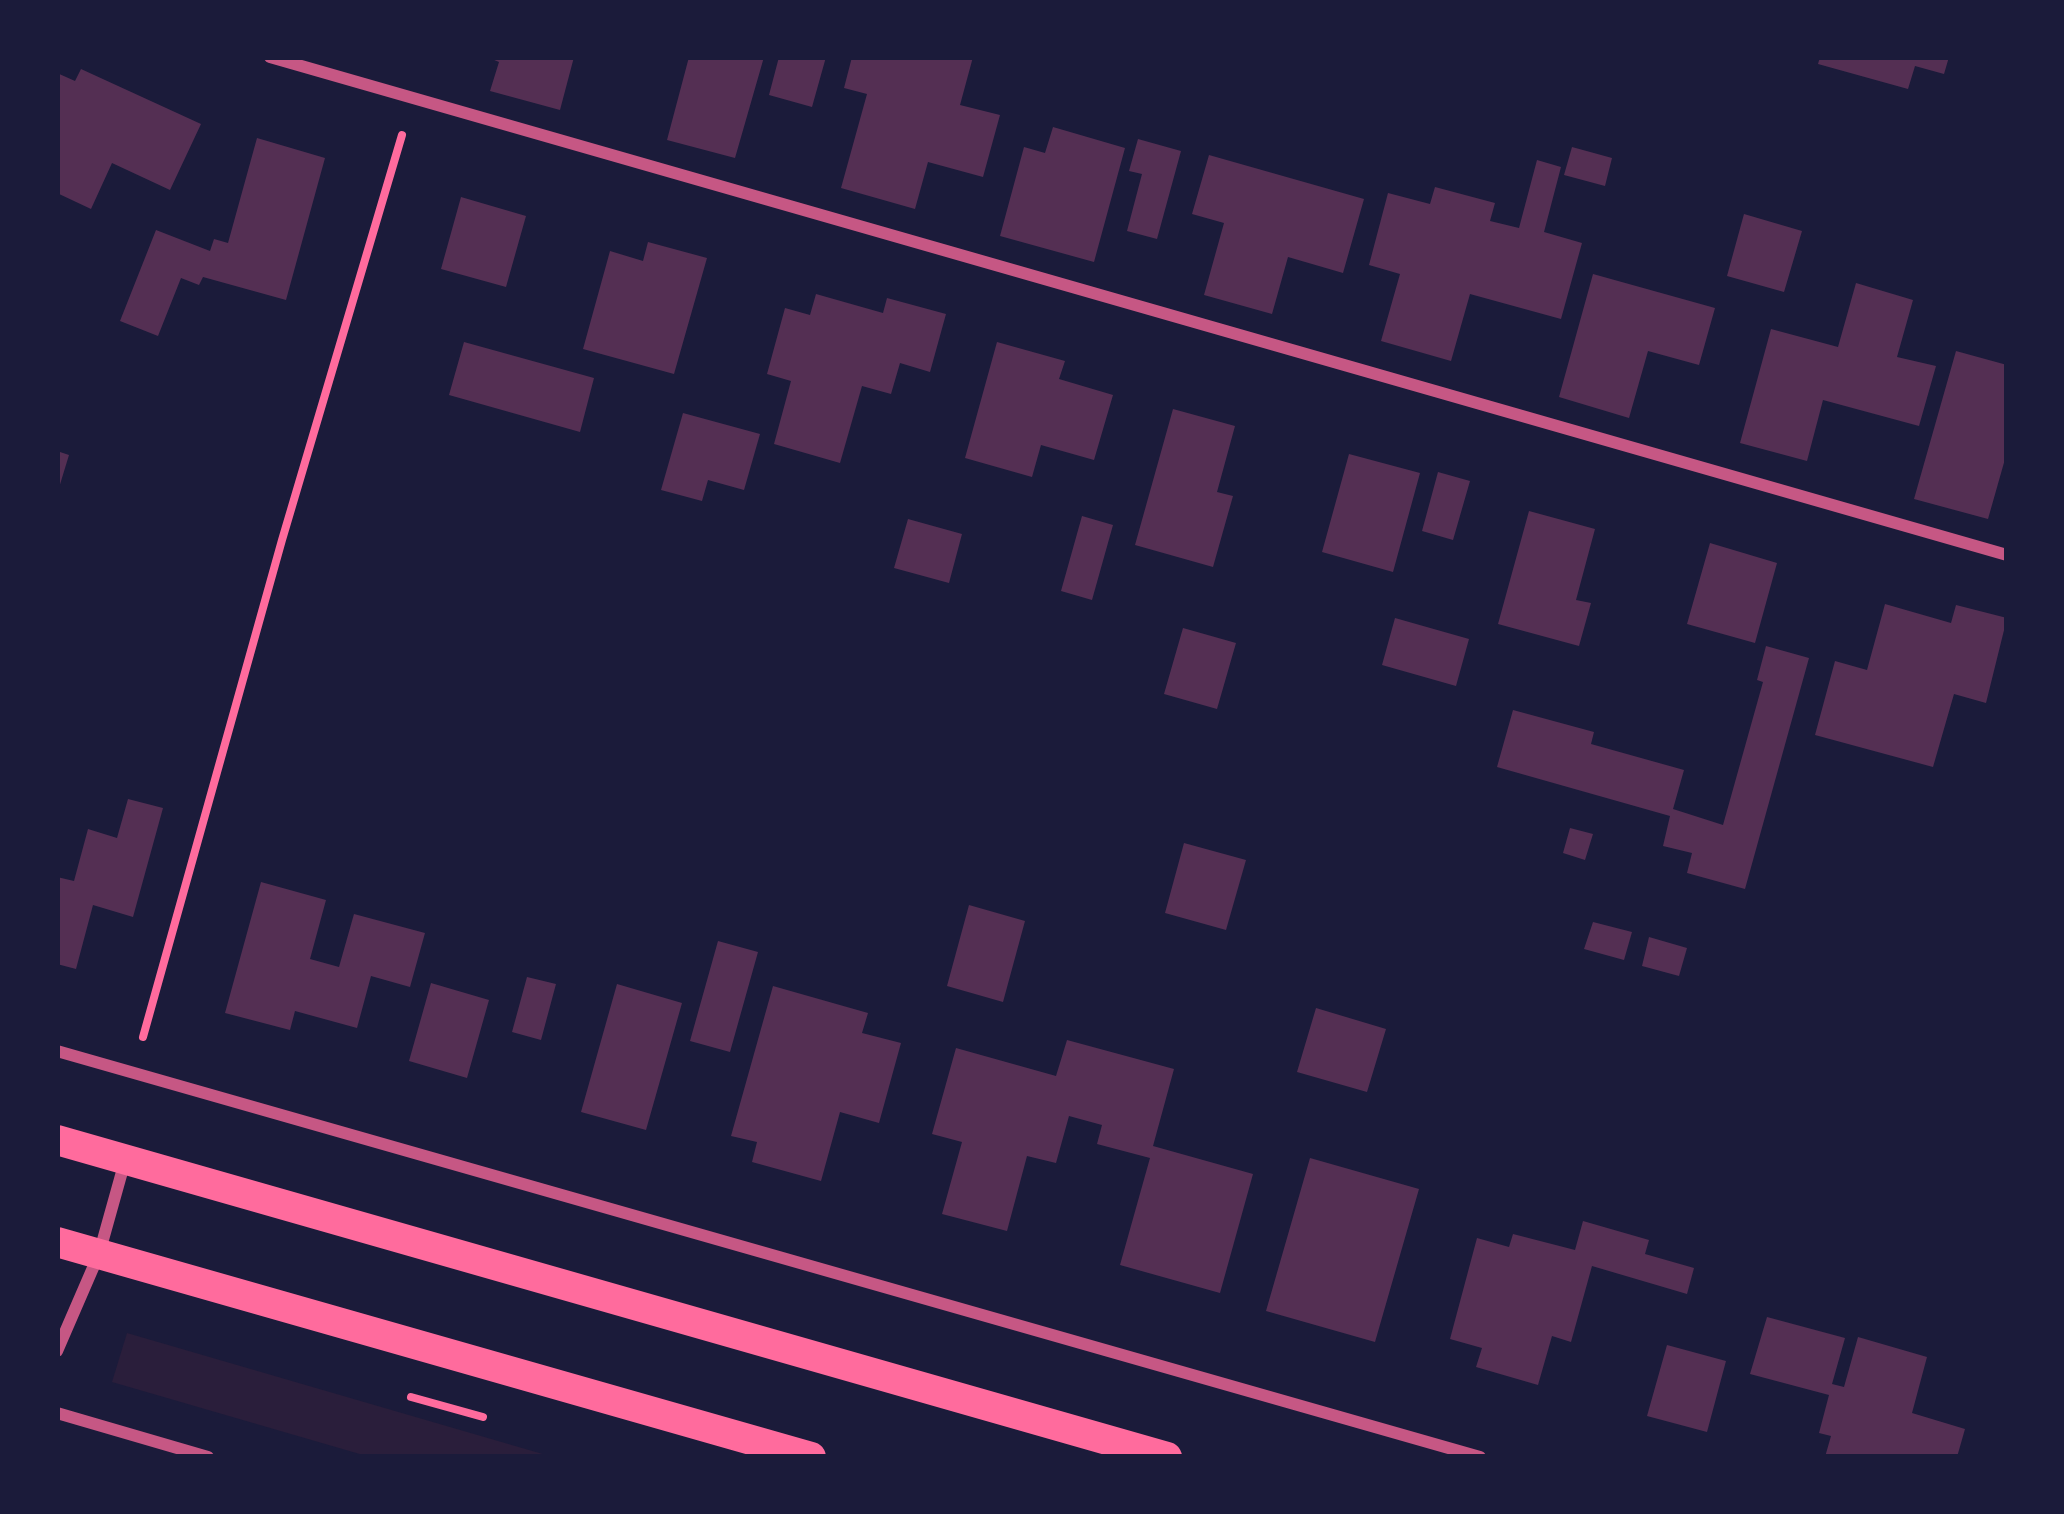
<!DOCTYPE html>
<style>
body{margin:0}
#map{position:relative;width:2064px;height:1514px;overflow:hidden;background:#1b1b3a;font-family:"Public Sans",sans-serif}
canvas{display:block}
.frame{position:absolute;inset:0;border:60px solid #1b1b3a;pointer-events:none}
</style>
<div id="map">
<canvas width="2064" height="1514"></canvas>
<div class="frame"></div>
</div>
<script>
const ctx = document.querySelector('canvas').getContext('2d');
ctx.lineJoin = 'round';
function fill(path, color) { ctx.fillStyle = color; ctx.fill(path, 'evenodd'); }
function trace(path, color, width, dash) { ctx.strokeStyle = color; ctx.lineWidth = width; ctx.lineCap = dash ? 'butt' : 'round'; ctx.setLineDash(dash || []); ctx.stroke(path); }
fill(new Path2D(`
 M 127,1333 L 553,1457 L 370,1457 L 112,1382 Z`), '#2a1e3b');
fill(new Path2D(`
 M 574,57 L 560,110 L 490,91 L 499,62 L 487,57 Z
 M 689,57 L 764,57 L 735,158 L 667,140 Z
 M 779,57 L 826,57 L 812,107 L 769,95 Z
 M 852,57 L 973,57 L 960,105 L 1000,115 L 983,177 L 928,162 L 915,209 L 841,188 L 867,94 L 844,88 Z
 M 1820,57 L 1949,57 L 1944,74 L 1915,66 L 1908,89 L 1818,64 Z
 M 81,69 L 201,124 L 170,190 L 112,163 L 91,209 L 57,193 L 57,73 L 75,81 Z
 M 1053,127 L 1125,148 L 1094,262 L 1000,236 L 1024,147 L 1045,153 Z
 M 257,138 L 325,158 L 286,300 L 203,277 L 199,285 L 181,278 L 158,336 L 120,321 L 156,230 L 210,251 L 214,239 L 228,243 Z
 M 1138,139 L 1181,151 L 1157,239 L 1127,231 L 1142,174 L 1129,171 Z
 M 1572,147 L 1612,158 L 1605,186 L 1564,175 Z
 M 1209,155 L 1364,199 L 1343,273 L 1288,257 L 1272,314 L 1204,295 L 1224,223 L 1192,214 Z
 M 1537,160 L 1561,167 L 1544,232 L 1582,243 L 1561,319 L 1470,294 L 1451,361 L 1381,341 L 1400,274 L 1369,265 L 1388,193 L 1430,204 L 1435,187 L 1495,203 L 1490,221 L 1519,228 Z
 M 461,197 L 526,216 L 506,287 L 441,269 Z
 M 1744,214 L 1802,231 L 1784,292 L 1727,276 Z
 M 648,242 L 707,258 L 674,374 L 583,349 L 610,251 L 643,261 Z
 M 1593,274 L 1715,308 L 1699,365 L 1648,351 L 1629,418 L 1559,397 Z
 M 1856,283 L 1913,300 L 1897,357 L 1936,366 L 1919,426 L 1823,400 L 1807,461 L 1740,443 L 1771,329 L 1838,347 Z
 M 816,294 L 883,313 L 887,298 L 946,314 L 930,372 L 900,363 L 891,394 L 862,386 L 840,463 L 774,444 L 791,381 L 767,374 L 785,308 L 810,315 Z
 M 464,342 L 594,378 L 580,432 L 449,395 Z
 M 997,342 L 1065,361 L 1059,379 L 1113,395 L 1094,460 L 1041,445 L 1032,477 L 965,458 Z
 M 1956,351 L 2007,365 L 2007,452 L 1988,519 L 1914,499 Z
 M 1173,409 L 1235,426 L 1217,492 L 1233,496 L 1213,567 L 1135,545 Z
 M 683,413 L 760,434 L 744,490 L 708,480 L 702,501 L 661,490 Z
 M 57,451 L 69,455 L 58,491 L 57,491 Z
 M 1349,454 L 1420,473 L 1393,572 L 1322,552 Z
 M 1438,472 L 1470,481 L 1453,540 L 1422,531 Z
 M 1529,511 L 1595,529 L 1576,600 L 1591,603 L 1579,646 L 1498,624 Z
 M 1082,516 L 1113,525 L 1092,600 L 1061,591 Z
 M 908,519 L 962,534 L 949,583 L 894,568 Z
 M 1710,543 L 1777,563 L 1755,643 L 1687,624 Z
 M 1885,604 L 1951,623 L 1956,605 L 2007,618 L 1986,703 L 1954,694 L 1933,767 L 1815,735 L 1835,661 L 1867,670 Z
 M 1395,618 L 1469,639 L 1456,686 L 1382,665 Z
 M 1183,628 L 1236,643 L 1217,709 L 1164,694 Z
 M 1766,646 L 1809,658 L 1745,889 L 1687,873 L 1692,853 L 1663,846 L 1670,816 L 1497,767 L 1513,710 L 1594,732 L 1591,744 L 1684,770 L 1673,809 L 1723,825 L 1763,682 L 1757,680 Z
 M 128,799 L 163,808 L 133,917 L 93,905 L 76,969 L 57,964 L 57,877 L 74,881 L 88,829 L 117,838 Z
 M 1570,828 L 1593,834 L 1585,860 L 1563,853 Z
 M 1184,843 L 1246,860 L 1226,930 L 1165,913 Z
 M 261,882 L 326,900 L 310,959 L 339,967 L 354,914 L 425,933 L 410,987 L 371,976 L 357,1028 L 295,1011 L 290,1030 L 225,1013 Z
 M 969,905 L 1025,921 L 1003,1002 L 947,986 Z
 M 1593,922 L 1632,932 L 1624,960 L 1584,949 Z
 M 1649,937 L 1687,948 L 1679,976 L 1642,966 Z
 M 718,941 L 758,952 L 730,1052 L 690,1041 Z
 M 527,977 L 556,984 L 541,1040 L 512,1032 Z
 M 431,983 L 489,1000 L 467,1078 L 409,1061 Z
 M 617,984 L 682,1003 L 646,1130 L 581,1112 Z
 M 773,986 L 868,1013 L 862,1033 L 901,1043 L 879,1123 L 840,1112 L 821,1181 L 752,1162 L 757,1142 L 731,1136 Z
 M 1316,1008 L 1386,1029 L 1367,1092 L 1297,1072 Z
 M 1067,1040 L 1174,1069 L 1153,1146 L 1253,1174 L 1220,1293 L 1120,1265 L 1150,1158 L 1097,1144 L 1102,1125 L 1069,1116 L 1056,1163 L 1027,1156 L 1007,1231 L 942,1214 L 962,1142 L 932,1134 L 956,1048 L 1056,1076 Z
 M 1310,1158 L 1419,1189 L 1375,1342 L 1266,1311 Z
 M 1583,1221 L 1649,1240 L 1645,1254 L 1694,1268 L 1687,1294 L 1592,1266 L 1571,1342 L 1552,1336 L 1538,1385 L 1476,1367 L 1482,1348 L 1450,1339 L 1477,1238 L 1509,1247 L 1513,1234 L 1575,1250 Z
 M 1767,1317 L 1845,1338 L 1832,1384 L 1844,1387 L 1858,1337 L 1927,1357 L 1912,1413 L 1965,1429 L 1957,1457 L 1825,1457 L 1831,1436 L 1819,1433 L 1829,1395 L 1750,1374 Z
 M 1667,1345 L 1726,1361 L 1707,1432 L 1647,1416 Z`), '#542f53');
trace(new Path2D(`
 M 143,1037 L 282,540 L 402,135
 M 411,1397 L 483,1417`), '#ff6b9d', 8);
trace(new Path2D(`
 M 270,57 L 2007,555
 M 57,1051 L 1480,1457
 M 57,1351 L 99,1254 L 125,1161
 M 57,1413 L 208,1457`), '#c65784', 12);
trace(new Path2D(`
 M 57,1140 L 1167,1457
 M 57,1242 L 811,1457`), '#ff6b9d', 30);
</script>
